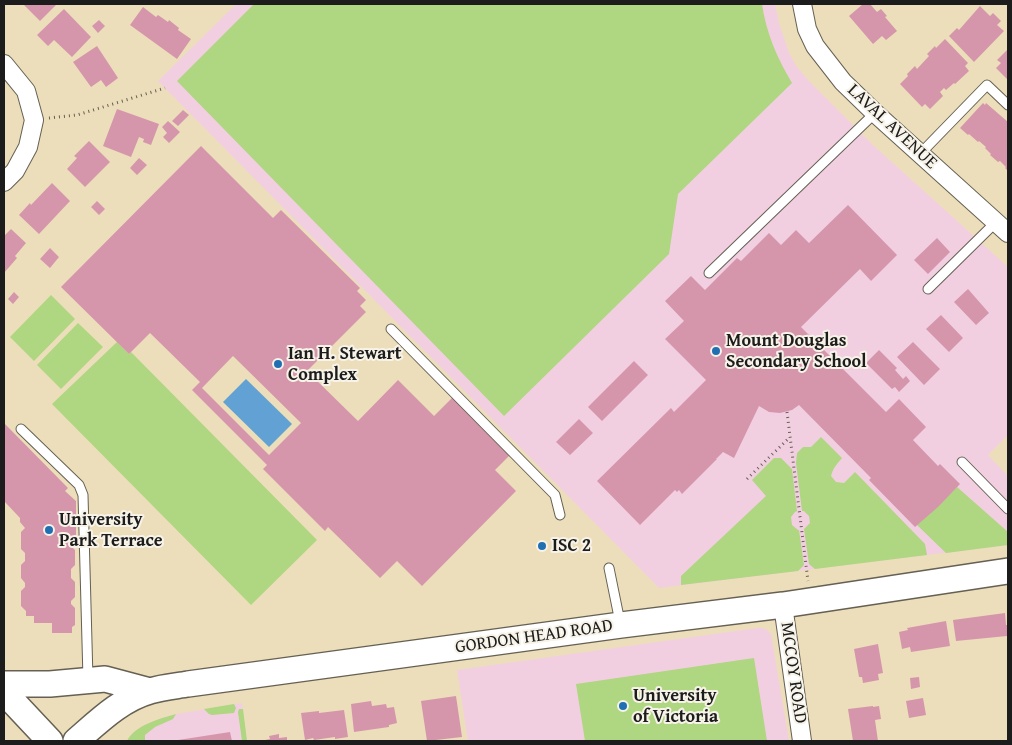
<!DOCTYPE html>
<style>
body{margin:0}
#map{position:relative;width:1012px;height:745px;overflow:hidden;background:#ecdeba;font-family:"Gentium Book Plus",serif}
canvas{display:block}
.frame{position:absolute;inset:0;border:5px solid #1c1c1c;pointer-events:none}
</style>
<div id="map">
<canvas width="1012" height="745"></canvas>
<div class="frame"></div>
</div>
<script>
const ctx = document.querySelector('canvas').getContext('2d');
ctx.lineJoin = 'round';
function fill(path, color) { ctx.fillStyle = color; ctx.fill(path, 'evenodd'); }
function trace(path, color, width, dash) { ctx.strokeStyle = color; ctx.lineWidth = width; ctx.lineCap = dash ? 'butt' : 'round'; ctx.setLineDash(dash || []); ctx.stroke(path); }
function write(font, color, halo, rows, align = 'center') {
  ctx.font = font + ' "Gentium Book Plus",serif'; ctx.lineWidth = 4; ctx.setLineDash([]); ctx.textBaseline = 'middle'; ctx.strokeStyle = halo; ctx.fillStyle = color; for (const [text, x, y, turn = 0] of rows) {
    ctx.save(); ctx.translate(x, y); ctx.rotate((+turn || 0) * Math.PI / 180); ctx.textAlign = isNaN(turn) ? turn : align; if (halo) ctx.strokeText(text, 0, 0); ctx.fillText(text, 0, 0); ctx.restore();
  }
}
fill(new Path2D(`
 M 236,4 L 775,4 L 779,23 L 789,53 L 797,67 L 809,81 L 873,145 L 1008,267 L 1008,435 L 988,455 L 1008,476 L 1008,545 L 659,588 L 158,81 Z
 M 757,628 L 763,628 L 767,630 L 771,634 L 789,741 L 468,741 L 457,670 Z
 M 242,703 L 247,741 L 127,741 L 131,735 L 135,732 L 154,721 L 165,717 L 176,714 Z`), '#f2cfe0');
fill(new Path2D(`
 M 254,4 L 762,4 C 766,32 777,58 792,83 L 678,194 L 669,254 L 504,416 L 177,81 Z
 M 51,295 L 75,319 L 34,361 L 10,337 Z
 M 78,323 L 103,347 L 61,389 L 37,365 Z
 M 117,342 L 129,354 L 131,352 L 317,540 L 251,605 L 52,404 Z
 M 821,437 L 842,458 C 837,464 833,468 831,476 L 836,482 L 844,483 L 855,472 L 925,544 L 927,555 L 815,569 L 809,564 L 804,529 L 810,523 L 809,516 L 804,511 L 802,511 L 796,463 L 797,453 L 803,447 L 811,447 Z
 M 774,458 L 781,458 L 792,469 L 797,511 L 795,512 L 791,517 L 792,525 L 798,530 L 799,530 L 804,565 L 798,571 L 681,585 L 681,576 L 766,496 L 752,480 Z
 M 957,487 L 1008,532 L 1008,545 L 946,553 L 917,525 Z
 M 754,658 L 767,741 L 585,741 L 576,684 Z
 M 234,704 L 236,708 L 234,713 L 212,715 L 209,714 L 204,709 Z
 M 239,709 L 243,709 L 247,741 L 242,741 L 238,712 Z
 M 176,714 L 173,719 L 155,727 L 145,735 L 145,740 L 144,741 L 127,741 C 135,725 159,719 176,714 Z`), '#afd680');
fill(new Path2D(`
 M 246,379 L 292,424 L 269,447 L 223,402 Z`), '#61a1d4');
fill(new Path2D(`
 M 23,4 L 57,4 L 40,21 Z
 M 863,4 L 870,4 L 877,12 L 881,9 L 887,16 L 885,17 L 897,31 L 886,40 L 882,36 L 873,44 L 849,16 Z
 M 980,6 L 990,16 L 993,13 L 1001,21 L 997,25 L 1004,31 L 974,62 L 949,36 L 957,28 L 959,30 Z
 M 143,7 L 156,17 L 158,15 L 168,22 L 169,20 L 179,28 L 178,30 L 191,39 L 177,59 L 130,25 Z
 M 64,9 L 91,37 L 72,57 L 54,40 L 48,46 L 37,35 Z
 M 99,20 L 105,26 L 98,33 L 92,26 Z
 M 945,39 L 968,63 L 965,66 L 969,71 L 955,84 L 954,83 L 946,90 L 944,88 L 940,92 L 943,96 L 930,109 L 925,104 L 922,107 L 900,84 L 908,76 L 907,74 L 915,66 L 917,69 L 929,56 L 927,54 L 935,46 L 936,48 Z
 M 97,46 L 118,78 L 106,87 L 101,80 L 91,87 L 73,62 Z
 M 1008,49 L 1008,80 L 996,68 L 1001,63 L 997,60 Z
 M 983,103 L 985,105 L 986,103 L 1008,122 L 1008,171 L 1005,168 L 1006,167 L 1000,161 L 998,162 L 990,155 L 991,154 L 985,148 L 986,147 L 979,141 L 978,142 L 969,134 L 968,135 L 960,128 Z
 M 117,109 L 159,124 L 151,145 L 143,142 L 144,139 L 139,137 L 131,157 L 103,146 Z
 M 183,110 L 189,115 L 178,126 L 172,121 Z
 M 168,121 L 180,132 L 169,143 L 163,137 L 167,133 L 162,127 Z
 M 89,141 L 110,162 L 85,187 L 67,169 L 77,158 L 74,156 Z
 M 201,146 L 273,218 L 281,210 L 360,288 L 357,291 L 366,300 L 360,306 L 366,312 L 307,371 L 358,421 L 398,380 L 434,416 L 453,397 L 511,454 L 495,470 L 516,491 L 422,586 L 397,561 L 380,578 L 328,527 L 325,531 L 263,469 L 267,465 L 192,390 L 200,382 L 150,333 L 129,354 L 61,287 ZM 233,356 L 301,423 L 269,455 L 202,388 Z
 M 139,158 L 147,165 L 137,175 L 130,168 Z
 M 52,183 L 70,201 L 39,234 L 19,215 L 30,203 L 31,205 Z
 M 97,201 L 105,209 L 99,215 L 91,207 Z
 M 848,205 L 897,255 L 871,281 L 860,269 L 801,327 L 886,412 L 899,399 L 926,427 L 913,440 L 938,466 L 940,464 L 960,484 L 938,507 L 915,527 L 869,480 L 871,478 L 799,405 L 792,410 L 780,413 L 769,412 L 759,406 L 734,458 L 723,452 L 716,459 L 717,459 L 682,494 L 679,490 L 677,492 L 675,490 L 640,525 L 597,481 L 671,408 L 674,412 L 706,380 L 665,339 L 684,321 L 665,301 L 691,276 L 705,290 L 737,258 L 741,261 L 769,233 L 781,245 L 796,230 L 809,243 Z
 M 11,229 L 26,243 L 15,256 L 17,258 L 4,273 L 4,236 Z
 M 937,238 L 950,252 L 928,274 L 914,260 Z
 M 50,248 L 59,257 L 50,268 L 40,259 Z
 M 968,289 L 989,313 L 976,325 L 954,302 Z
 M 14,292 L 19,297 L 13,304 L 8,299 Z
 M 941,315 L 963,338 L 949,352 L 926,329 Z
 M 913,342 L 940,369 L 924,385 L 897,357 Z
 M 879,350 L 897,368 L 895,370 L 903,379 L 906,376 L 910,381 L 899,392 L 895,387 L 892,389 L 866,363 Z
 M 634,361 L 648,375 L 602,421 L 588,407 Z
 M 579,419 L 593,433 L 570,455 L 556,442 Z
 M 4,423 L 68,488 L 65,491 L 76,501 L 76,538 L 71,542 L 71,546 L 75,550 L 75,565 L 71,569 L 71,578 L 75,582 L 75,597 L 71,601 L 71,604 L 75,608 L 75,625 L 72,627 L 72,633 L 52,633 L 52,623 L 34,623 L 34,616 L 26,616 L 26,611 L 21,606 L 21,591 L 25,587 L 25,583 L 21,578 L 21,565 L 25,561 L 25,553 L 21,549 L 21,532 L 25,528 L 20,522 L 20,518 L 4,501 Z
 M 1005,613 L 1006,625 L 1008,625 L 1007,636 L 956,641 L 953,620 Z
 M 946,621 L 950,646 L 911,652 L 910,647 L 902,649 L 899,632 L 908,630 L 907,628 Z
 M 878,644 L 883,673 L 878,674 L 879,680 L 863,683 L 862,677 L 859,677 L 854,649 Z
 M 919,677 L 920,687 L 911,689 L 910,678 Z
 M 456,696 L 462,737 L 427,741 L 421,701 Z
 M 923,698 L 926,715 L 909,718 L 906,701 Z
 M 371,701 L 372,706 L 386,704 L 387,708 L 394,707 L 397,723 L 389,725 L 389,727 L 354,732 L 351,704 Z
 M 873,706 L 873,707 L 879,706 L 881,719 L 875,720 L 878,741 L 853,741 L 848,709 Z
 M 344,710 L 348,737 L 335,739 L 335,737 L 314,740 L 313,738 L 305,740 L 301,713 L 319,711 L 319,713 Z
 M 230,732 L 232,741 L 178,741 L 178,740 Z
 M 279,734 L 279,738 L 287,737 L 287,741 L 265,741 L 265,740 L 270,739 L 269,736 Z`), '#d596ac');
const lane = new Path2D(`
 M 920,154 L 987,85 L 1008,105
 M 709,273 L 875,113
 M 928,289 L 996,222
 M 391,329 L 555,495 L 560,515
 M 21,429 L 79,485 L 83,495 L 88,679
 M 962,462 L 1008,509
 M 609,568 L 620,622`);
const street = new Path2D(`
 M 802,4 L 807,29 L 815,46 L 843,82 L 875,113 L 1008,233
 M 4,64 L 26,91 L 34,120 L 28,147 L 15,171 L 4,182
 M 783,605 L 802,741`);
const secondary = new Path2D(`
 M 4,684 L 50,684 L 105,679 L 150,691
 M 4,692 L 50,741
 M 76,741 C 98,722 121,699 150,691 C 162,687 176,686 188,684 L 621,625 L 783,605 L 1008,571`);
trace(lane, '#656053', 11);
trace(street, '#656053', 20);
trace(secondary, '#656053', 28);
trace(new Path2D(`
 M 49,118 L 77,115 L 165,88
 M 787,412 L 808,581
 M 747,479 L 789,438`), '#656053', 3, [1, 4]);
trace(lane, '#fff', 9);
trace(street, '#fff', 18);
trace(secondary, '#fff', 25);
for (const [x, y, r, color] of [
 [716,351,5,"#1f6fb2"],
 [278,364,5,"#1f6fb2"],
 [49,530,5,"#1f6fb2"],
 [542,546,5,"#1f6fb2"],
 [623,706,5,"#1f6fb2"]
]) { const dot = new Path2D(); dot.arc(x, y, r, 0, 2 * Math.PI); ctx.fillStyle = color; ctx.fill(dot); trace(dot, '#f7f3e8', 2); }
write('18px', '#1c1c1c', '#f7f3e8', [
 ["LAVAL AVENUE",892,127,43],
 ["GORDON HEAD ROAD",534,637,-8],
 ["MCCOY ROAD",793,673,82]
]);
write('bold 18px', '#1c1c1c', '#f7f3e8', [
 ["Mount Douglas",726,341],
 ["Secondary School",726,362],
 ["Ian H. Stewart",288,354],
 ["Complex",288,375],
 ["University",59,520],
 ["Park Terrace",59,541],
 ["ISC 2",552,546],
 ["University",633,696],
 ["of Victoria",633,717]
], 'left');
</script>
